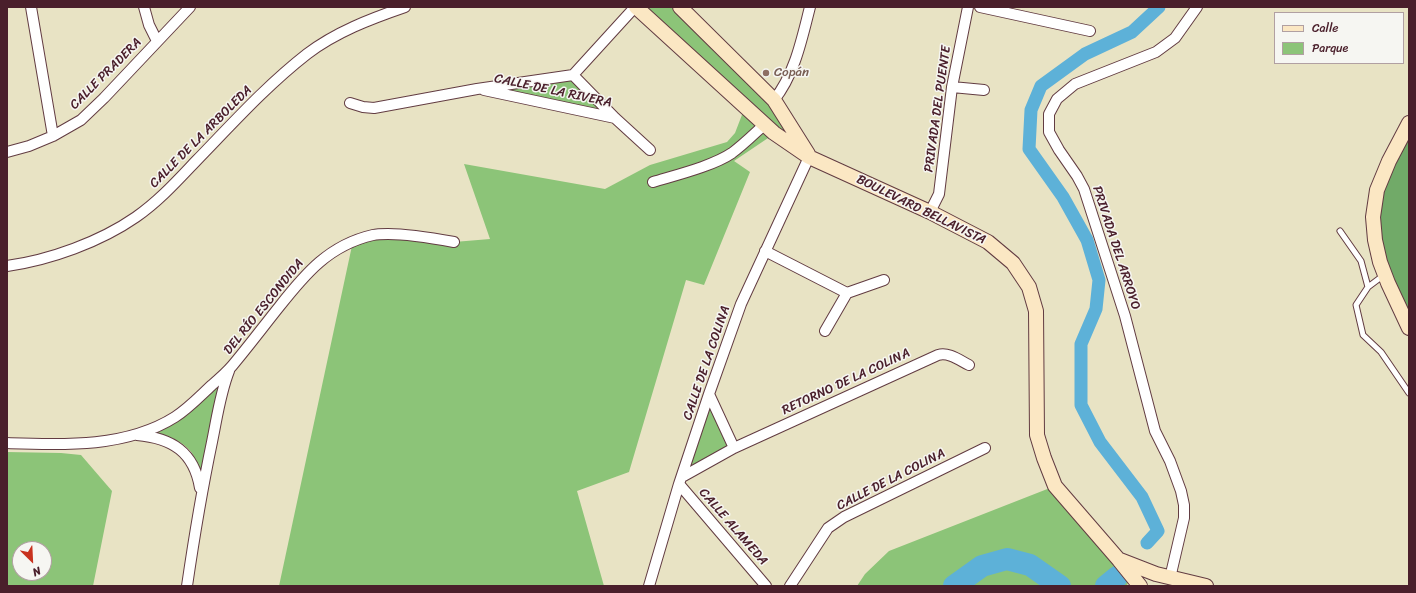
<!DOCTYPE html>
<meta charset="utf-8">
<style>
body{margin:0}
#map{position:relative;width:1416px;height:593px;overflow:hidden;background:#e8e3c4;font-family:Sriracha,sans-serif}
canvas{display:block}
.frame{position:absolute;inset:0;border:8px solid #4a1f2b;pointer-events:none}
.legend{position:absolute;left:1274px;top:12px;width:130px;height:52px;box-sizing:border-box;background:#f6f6f2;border:1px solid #b1a0a2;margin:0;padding:5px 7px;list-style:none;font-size:12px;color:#4a1f2b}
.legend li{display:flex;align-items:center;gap:8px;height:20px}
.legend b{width:20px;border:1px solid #b1a0a2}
.north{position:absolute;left:12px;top:541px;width:40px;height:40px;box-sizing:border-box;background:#f6f6f2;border:1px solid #b1a0a2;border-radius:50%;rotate:156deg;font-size:11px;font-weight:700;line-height:16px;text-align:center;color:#4a1f2b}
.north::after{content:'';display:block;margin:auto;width:14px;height:18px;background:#c8321e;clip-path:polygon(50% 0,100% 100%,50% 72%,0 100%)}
</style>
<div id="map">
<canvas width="1416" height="593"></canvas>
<div class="frame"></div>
<ul class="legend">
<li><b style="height:5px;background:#fbe7c3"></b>Calle</li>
<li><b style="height:11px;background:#8cc478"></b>Parque</li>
</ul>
<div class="north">N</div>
</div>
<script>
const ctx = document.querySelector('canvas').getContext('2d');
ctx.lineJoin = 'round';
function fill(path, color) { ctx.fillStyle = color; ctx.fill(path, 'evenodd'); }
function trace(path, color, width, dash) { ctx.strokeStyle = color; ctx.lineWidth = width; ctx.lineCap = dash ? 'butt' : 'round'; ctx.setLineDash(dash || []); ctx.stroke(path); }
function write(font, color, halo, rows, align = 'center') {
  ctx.font = font + ' Sriracha,sans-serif'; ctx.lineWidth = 3; ctx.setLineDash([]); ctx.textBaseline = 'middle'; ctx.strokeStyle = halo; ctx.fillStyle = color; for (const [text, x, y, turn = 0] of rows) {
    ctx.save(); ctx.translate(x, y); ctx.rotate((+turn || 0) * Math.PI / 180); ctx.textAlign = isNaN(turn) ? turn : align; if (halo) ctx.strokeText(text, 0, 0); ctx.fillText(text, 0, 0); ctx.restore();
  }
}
fill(new Path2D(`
 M 636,7 L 680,7 L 774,100 L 809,157 L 774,134 L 734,161 L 750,172 L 704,285 L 686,280 L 629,472 L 577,491 L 604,586 L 279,586 L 353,241 L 374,234 L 454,242 L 490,239 L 464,164 L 605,189 L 650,165 L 727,142 L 735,133 L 745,107 Z
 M 573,75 L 615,118 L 477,89 Z
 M 228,363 L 224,374 L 202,484 C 199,474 197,462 192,453 C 183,440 162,434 147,431 L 193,402 Z
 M 709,394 L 734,448 L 682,477 Z
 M 7,452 L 61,453 L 81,455 L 112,491 L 93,586 L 7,586 ZM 20,549 L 44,549 L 44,573 L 20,573 Z
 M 1055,486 L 1130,574 L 1127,586 L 857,586 L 865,574 L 889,551 Z`), '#8cc478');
fill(new Path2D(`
 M 1407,126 L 1409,141 L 1409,328 L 1388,283 L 1373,217 Z`), '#71aa68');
trace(new Path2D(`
 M 1147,543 L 1158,531 L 1142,497 L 1100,442 L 1081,405 L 1081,344 L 1096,309 L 1099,280 L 1087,240 L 1063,197 L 1029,149 L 1031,110 L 1041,86 L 1085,54 L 1132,32 L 1159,7`), '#5db1d8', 13);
trace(new Path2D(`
 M 954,586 L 982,566 L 1007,559 L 1030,565 L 1060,586
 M 1106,586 L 1117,577`), '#5db1d8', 22);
const service = new Path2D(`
 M 1340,231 L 1361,261 L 1368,287
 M 1384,275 L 1368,287 L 1356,305 L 1363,335 L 1381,352 L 1409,393`);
const minor = new Path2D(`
 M 31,7 L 53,136
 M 144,7 L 149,25 L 157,41
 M 980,7 L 1090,31
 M 573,75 L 635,7
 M 952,87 L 984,90
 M 484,90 L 615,118
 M 774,100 C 795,74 802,38 810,7
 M 350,103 L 363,107 L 374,108 L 477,89 L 573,75 L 615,118 L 650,150
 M 7,152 L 29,146 L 53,136 L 81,120 L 104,98 L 190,7
 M 653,182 C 676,175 713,166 732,153 C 743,145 753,135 764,125
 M 930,212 L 939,194 L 952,87 L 968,7
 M 765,251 L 847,293
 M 7,266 C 50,260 100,242 136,217 C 159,201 177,181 196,161 C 232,124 266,86 307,54 C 336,32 370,19 405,7
 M 825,331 L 847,293 L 884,280
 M 709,394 L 734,448
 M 137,435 C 172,438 194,452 200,488
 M 7,443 C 63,445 126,448 175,417 C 189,408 200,396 212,385 C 219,379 226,373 232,366 C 248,347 263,327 279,307 C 305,274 329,245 373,235 C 377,234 383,234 388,234 C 410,234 432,238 454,242
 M 682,477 L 734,448 L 938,355 C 949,352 959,360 969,365
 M 679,484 L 766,586
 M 1170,578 L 1184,518 L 1184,505 L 1181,491 L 1170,461 L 1155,431 L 1125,316 L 1084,189 L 1077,176 L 1059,150 L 1049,132 L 1049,114 L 1057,99 L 1075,84 L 1156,52 L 1175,38 L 1197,7
 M 187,586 C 194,538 202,490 212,442 C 217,418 220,394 229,371
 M 649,586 L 679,484 L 709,394 L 741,304 L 809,157
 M 790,586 L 828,528 L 844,517 L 985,448`);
const secondary = new Path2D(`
 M 636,7 L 774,133 L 809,157 L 930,212 L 988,242 L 1013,263 L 1029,287 L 1036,311 L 1037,435 L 1044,458 L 1055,486 L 1119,560 L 1140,586
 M 680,7 L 774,100 L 808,154
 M 1409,123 L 1389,161 L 1377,190 L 1373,217 L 1375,240 L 1380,262 L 1388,283 L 1409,328
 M 1120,560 L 1156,574 L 1206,586`);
trace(service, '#623c42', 7);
trace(minor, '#623c42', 12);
trace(secondary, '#623c42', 16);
trace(service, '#fff', 5);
trace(minor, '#fff', 10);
trace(secondary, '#fbe7c3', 14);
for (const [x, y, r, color] of [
 [766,73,4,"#8d6e63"]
]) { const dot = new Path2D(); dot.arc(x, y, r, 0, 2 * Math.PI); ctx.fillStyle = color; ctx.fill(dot); trace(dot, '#f6f6f2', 1.5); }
write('13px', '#785e54', '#f6f6f2', [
 ["Copán",774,73]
], 'left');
write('13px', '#4a1f2b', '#f6f6f2', [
 ["CALLE PRADERA",106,74,-45],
 ["CALLE DE LA RIVERA",553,91,12],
 ["PRIVADA DEL PUENTE",938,109,-82],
 ["CALLE DE LA ARBOLEDA",201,137,-45],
 ["BOULEVARD BELLAVISTA",921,210,26],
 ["PRIVADA DEL ARROYO",1116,248,72],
 ["DEL RÍO ESCONDIDA",264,307,-51],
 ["CALLE DE LA COLINA",707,363,-71],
 ["RETORNO DE LA COLINA",846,382,-25],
 ["CALLE DE LA COLINA",891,480,-27],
 ["CALLE ALAMEDA",733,527,49]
]);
</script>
